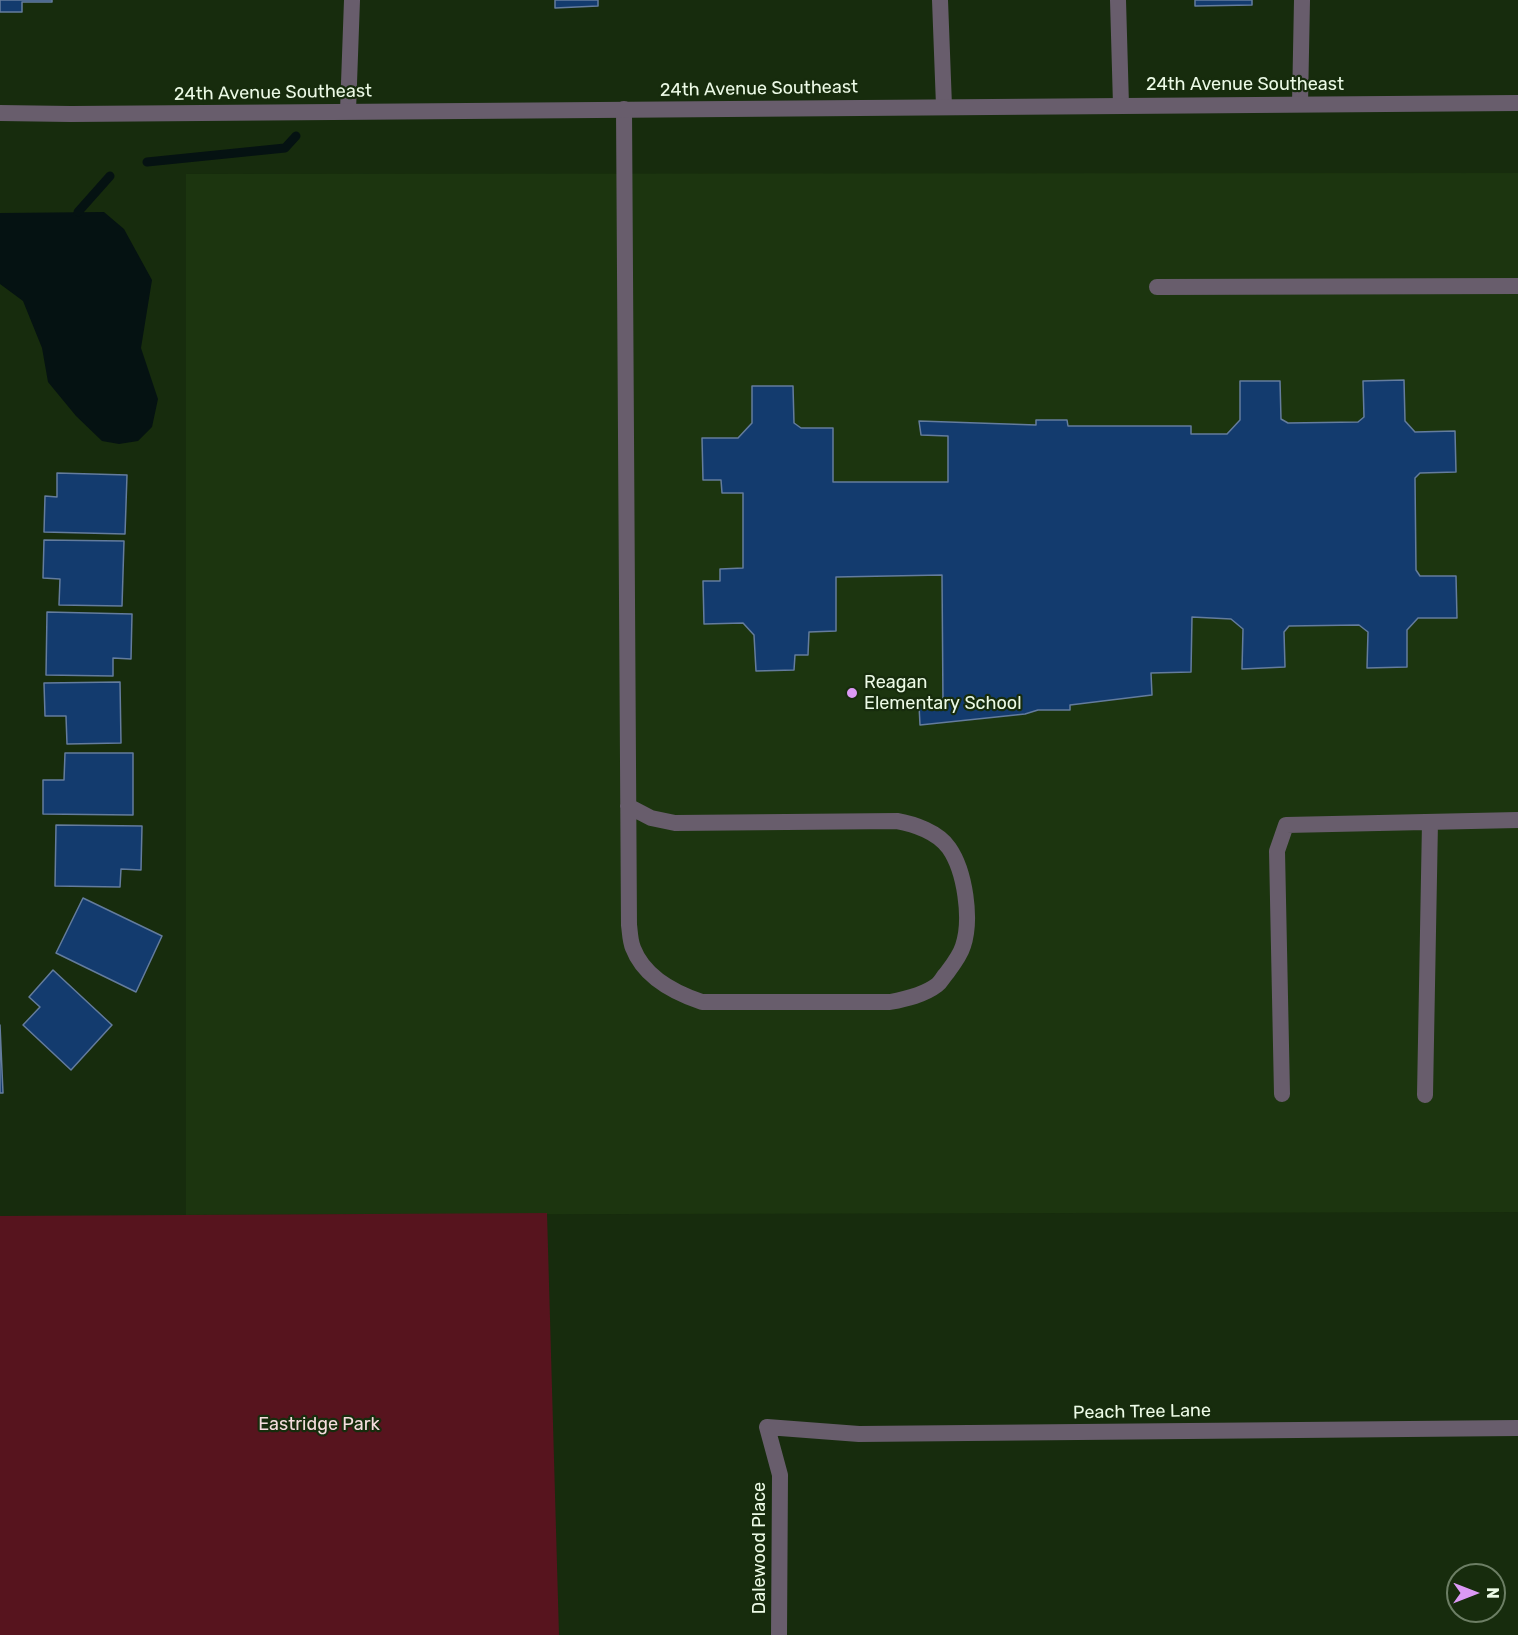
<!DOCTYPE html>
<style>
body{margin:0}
#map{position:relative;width:1518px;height:1635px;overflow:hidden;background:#172c0d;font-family:Rubik,sans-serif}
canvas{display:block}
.north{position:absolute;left:1446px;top:1563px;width:60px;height:60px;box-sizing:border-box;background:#172c0d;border:2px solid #6c7e64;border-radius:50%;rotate:90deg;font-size:16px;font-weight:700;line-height:24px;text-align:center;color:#ecfae6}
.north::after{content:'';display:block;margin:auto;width:21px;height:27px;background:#dc99f5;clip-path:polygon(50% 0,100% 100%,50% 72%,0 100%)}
</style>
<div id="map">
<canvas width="1518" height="1635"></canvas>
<div class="north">N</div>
</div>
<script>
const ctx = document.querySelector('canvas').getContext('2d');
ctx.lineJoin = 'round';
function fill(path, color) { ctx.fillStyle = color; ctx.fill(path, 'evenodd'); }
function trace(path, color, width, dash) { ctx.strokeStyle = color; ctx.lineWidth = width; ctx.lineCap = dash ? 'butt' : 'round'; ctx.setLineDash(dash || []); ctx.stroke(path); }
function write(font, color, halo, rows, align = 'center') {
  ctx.font = font + ' Rubik,sans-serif'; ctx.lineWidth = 4.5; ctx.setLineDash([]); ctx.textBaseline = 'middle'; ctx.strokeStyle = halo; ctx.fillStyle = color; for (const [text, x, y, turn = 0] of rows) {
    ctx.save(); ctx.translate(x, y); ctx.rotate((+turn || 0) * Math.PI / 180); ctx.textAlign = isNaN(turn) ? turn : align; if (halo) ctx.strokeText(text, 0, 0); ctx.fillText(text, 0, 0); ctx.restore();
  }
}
fill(new Path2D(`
 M 1518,173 L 1518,1212 L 186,1215 L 186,174 Z`), '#1c350f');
fill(new Path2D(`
 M 547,1213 L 559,1635 L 0,1635 L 0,1216 Z`), '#57141e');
fill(new Path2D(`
 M 104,212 L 124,229 L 152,280 L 141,348 L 158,399 L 152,427 L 138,441 L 119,444 L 102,441 L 76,416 L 48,382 L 42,348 L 23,301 L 0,284 L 0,213 Z`), '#051212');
trace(new Path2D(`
 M 147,162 L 285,148 L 296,136
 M 78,212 L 110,176`), '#051212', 9);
const building = new Path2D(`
 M 0,0 L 52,0 L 52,2 L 22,2 L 22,12 L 0,12 Z
 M 555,0 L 598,0 L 598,6 L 555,8 Z
 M 1195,0 L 1252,0 L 1252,5 L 1195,6 Z
 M 1404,380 L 1405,421 L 1415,432 L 1455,431 L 1456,472 L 1420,473 L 1415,478 L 1416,570 L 1420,576 L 1456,576 L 1457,618 L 1418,618 L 1407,630 L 1407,667 L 1367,668 L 1368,632 L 1359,625 L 1289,626 L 1284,632 L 1285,667 L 1242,669 L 1243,629 L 1231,619 L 1192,617 L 1191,672 L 1151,673 L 1152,695 L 1070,705 L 1070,710 L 1038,710 L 1025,714 L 920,725 L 919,705 L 943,705 L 942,575 L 836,577 L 836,631 L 809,632 L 808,655 L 795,655 L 794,670 L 756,671 L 754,635 L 743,623 L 704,624 L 703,581 L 720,581 L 720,569 L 743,568 L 743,493 L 722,493 L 721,480 L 703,480 L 702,438 L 738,438 L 752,423 L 752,386 L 793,386 L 794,423 L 801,428 L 833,428 L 833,482 L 948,482 L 948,436 L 921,435 L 919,421 L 1036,425 L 1036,420 L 1067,420 L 1068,426 L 1191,426 L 1191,434 L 1227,434 L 1240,420 L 1240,381 L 1280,381 L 1281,419 L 1288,423 L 1358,422 L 1364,417 L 1363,381 Z
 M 57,473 L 127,475 L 125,534 L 44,532 L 45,496 L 57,497 Z
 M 44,540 L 124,541 L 122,606 L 59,605 L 60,579 L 43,578 Z
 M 47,612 L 132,614 L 131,659 L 113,658 L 113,676 L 46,675 Z
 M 120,682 L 121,743 L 67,744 L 66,716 L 45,716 L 44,683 Z
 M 65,753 L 133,753 L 133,815 L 43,814 L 43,780 L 64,780 Z
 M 56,825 L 142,826 L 141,870 L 121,869 L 120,887 L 55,886 Z
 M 83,898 L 162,936 L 136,992 L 56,953 Z
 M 53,970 L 112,1025 L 71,1070 L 23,1025 L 40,1007 L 29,997 Z
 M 0,1025 L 3,1093 L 0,1093 Z`);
fill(building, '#133b6e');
trace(building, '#647c9d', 1.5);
trace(new Path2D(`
 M 940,0 L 944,106
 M 1300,104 L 1302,0
 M 624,109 L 629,925 C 630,932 630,941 633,948 C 644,977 675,993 702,1002 L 890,1002 C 906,999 924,995 937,985 C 941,982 943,977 946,974 C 952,966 960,956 963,946 C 972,919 965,871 949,848 C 938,832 914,824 897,821 L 675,823 L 651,818 L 628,806
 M 348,111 L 352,0
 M 1157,287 L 1518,286
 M 1282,1094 L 1277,851 L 1286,825 L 1518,820
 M 1425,1095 L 1430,822`), '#685d6c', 16);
trace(new Path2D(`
 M 1118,0 L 1121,105
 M 779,1635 L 780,1475 L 767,1427 L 859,1434 L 1518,1428`), '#685d6c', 16);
trace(new Path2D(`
 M 0,113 L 71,114 L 1518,103`), '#685d6c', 16);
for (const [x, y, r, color] of [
 [852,693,6,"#dc99f5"]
]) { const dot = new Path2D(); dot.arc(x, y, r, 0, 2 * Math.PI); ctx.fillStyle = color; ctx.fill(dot); trace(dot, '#172c0d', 2); }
write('18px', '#ecfae6', '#172c0d', [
 ["24th Avenue Southeast",1245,85],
 ["24th Avenue Southeast",759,89,-1],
 ["24th Avenue Southeast",273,93,-1],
 ["Peach Tree Lane",1142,1412,-1],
 ["Dalewood Place",760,1548,-90]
]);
write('18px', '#ecfae6', '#172c0d', [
 ["Reagan",864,683],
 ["Elementary School",864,704]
], 'left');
write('18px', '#f5ddde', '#172c0d', [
 ["Eastridge Park",319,1425]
]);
</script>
